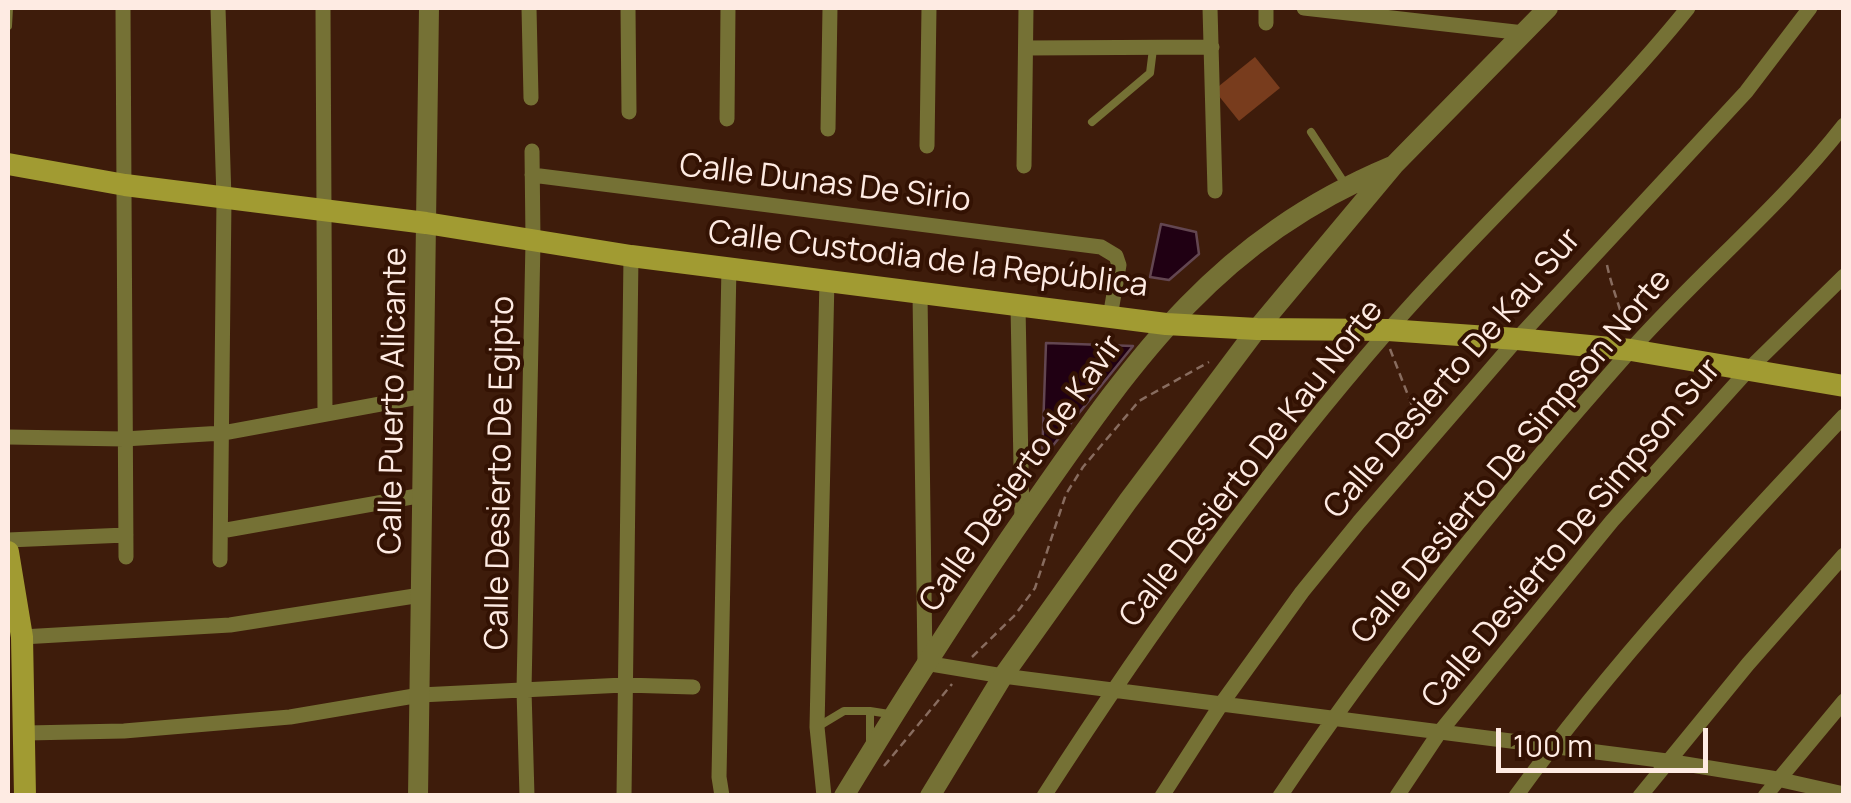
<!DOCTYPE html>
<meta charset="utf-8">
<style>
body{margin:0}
#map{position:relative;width:1851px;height:803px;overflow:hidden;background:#3e1c0b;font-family:Manrope,sans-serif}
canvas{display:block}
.frame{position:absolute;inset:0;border:10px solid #feebe3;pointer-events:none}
.scale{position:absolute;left:1496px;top:728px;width:212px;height:45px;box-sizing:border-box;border:5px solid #feebe3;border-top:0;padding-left:12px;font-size:30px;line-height:35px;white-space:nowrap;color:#feebe3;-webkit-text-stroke:8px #331203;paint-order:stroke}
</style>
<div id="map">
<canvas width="1851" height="803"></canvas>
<div class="frame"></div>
<div class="scale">100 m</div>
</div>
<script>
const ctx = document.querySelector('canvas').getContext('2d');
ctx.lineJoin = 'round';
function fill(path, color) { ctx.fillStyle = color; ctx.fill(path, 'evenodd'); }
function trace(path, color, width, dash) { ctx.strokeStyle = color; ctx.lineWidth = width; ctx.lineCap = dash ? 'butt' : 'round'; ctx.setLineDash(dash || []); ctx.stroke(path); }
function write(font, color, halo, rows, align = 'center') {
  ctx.font = font + ' Manrope,sans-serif'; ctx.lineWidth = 8; ctx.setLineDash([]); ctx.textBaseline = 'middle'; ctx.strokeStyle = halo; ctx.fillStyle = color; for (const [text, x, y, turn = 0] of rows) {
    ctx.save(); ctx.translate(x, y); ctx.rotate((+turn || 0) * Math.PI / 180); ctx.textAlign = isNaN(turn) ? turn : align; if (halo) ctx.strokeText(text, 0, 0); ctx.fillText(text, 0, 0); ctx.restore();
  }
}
fill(new Path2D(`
 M 1255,57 L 1280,88 L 1239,121 L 1214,90 Z`), '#783c1d');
const water = new Path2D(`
 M 1161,224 L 1196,232 L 1199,254 L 1169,280 L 1150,277 Z
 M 1046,343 L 1133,346 L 1042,459 Z`);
fill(water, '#200013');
trace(water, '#634651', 2.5);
trace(new Path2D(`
 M 1607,265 C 1612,289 1621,308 1626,333
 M 1390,349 L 1413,408
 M 972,657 L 1015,615 L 1035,588 L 1066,494 L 1083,467 L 1139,401 L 1209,362
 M 884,766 L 952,684`), '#886c5f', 2.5, [8, 5]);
trace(new Path2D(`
 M 8,26 L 9,8
 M 1092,122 L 1150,73 L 1153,49
 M 1311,132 L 1347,187
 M 819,726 L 844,711 L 870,711
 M 870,743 L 870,711 L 889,714`), '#757135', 8);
trace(new Path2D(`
 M 123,8 L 126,557
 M 218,8 L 224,199 L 220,560
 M 323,8 L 325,414
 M 529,8 L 531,98
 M 628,8 L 629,112
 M 1210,8 L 1215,191
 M 1266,8 L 1266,23
 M 1304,8 L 1524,33
 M 1026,48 L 1212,47
 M 727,119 L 728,8
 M 828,129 L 830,8
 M 927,146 L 929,8
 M 1024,166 L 1026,8
 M 532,175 L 1101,247 L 1116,256 L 1119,265 L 1110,317
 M 920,293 L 925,663 L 1003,676 L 1667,761 L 1777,779 L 1844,794
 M 1018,306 L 1022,520
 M 8,437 L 124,439 L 223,433 L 424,396
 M 221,531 L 423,495
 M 8,540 L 126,535
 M 22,637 L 230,625 L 421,595
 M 26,733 L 124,731 L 290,717 L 420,695 L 624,685 L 693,687
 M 527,796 L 524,690 L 533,241 L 532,151
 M 624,796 L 631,256
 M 722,796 L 719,777 L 729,266
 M 824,796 L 817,727 L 827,279
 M 1044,796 C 1148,634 1262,476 1388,331 C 1484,220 1596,122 1688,8
 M 1162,796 L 1222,703 L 1302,592 L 1359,522 L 1517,339 L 1746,92 L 1810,8
 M 1280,796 C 1385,640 1504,493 1629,352 C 1698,274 1780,207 1844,125
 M 1397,796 L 1439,733 L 1612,521 L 1750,368 L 1844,276
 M 1516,796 C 1614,661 1729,538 1844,416
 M 1640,796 L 1748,664 L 1844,555
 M 1765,796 L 1844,701`), '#757135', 15);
trace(new Path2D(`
 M 418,796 L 429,8
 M 844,796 C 905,696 967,598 1034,503 C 1138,354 1218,239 1392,166
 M 930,796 L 1003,676 L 1128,501 L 1257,329 L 1394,165 L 1548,8`), '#757135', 20);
trace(new Path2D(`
 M 8,164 L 125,185 L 426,223 L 631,256 L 1166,324 L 1257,329 L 1388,330 L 1517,339 L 1631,350 L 1844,386
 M 8,552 L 22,637 L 25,796`), '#a19b32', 22);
write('32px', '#feebe3', '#331203', [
 ["Calle Dunas De Sirio",825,184,7],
 ["Calle Custodia de la República",928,260,7],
 ["Calle Desierto De Kau Sur",1453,374,-49],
 ["Calle Puerto Alicante",394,401,-89],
 ["Calle Desierto De Simpson Norte",1512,457,-50],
 ["Calle Desierto De Kau Norte",1252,464,-52],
 ["Calle Desierto De Egipto",501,473,-89],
 ["Calle Desierto de Kavir",1022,474,-55],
 ["Calle Desierto De Simpson Sur",1572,534,-50]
]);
</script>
